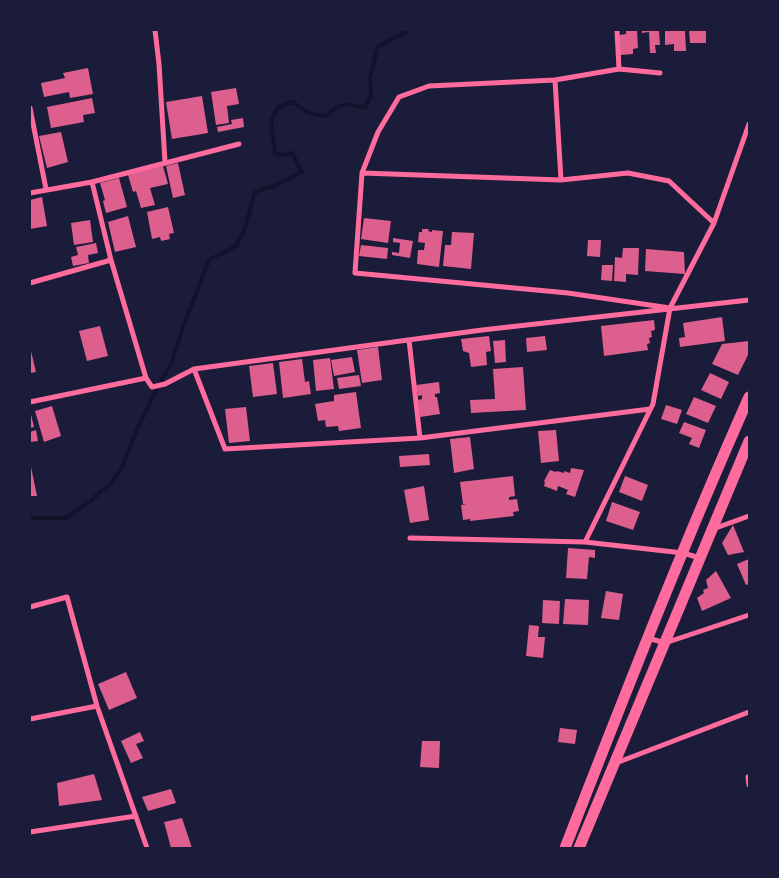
<!DOCTYPE html>
<style>
body{margin:0}
#map{position:relative;width:779px;height:878px;overflow:hidden;background:#1b1b3a;font-family:Helvetica,sans-serif}
canvas{display:block}
.frame{position:absolute;inset:0;border:31px solid #1b1b3a;pointer-events:none}
</style>
<div id="map">
<canvas width="779" height="878"></canvas>
<div class="frame"></div>
</div>
<script>
const ctx = document.querySelector('canvas').getContext('2d');
ctx.lineJoin = 'round';
function trace(path, color, width, dash) { ctx.strokeStyle = color; ctx.lineWidth = width; ctx.lineCap = dash ? 'butt' : 'round'; ctx.setLineDash(dash || []); ctx.stroke(path); }
function fill(path, color) { ctx.fillStyle = color; ctx.fill(path, 'evenodd'); }
trace(new Path2D(`
 M 30,518 L 66,518 L 89,502 L 110,484 L 121,470 L 135,434 L 156,390 L 172,362 L 183,327 L 209,260 L 236,246 L 245,228 L 255,192 L 276,185 L 302,172 L 292,153 L 282,155 L 275,153 L 271,122 L 278,107 L 293,102 L 308,113 L 325,116 C 340,103 346,102 365,108 L 371,95 L 370,77 L 378,47 L 409,30`), '#12122b', 4);
fill(new Path2D(`
 M 626,30 L 637,30 L 638,48 L 633,49 L 633,54 L 620,55 L 619,35 L 626,34 Z
 M 642,30 L 659,30 L 660,45 L 655,45 L 656,53 L 650,53 L 649,32 L 642,33 Z
 M 665,30 L 685,30 L 686,51 L 674,51 L 674,44 L 665,45 Z
 M 689,30 L 706,30 L 706,43 L 690,43 Z
 M 88,68 L 93,94 L 70,98 L 69,92 L 44,97 L 41,83 L 65,78 L 63,73 Z
 M 236,88 L 239,104 L 227,106 L 229,123 L 216,125 L 211,92 Z
 M 202,96 L 208,133 L 172,139 L 166,102 Z
 M 92,98 L 95,113 L 83,115 L 84,122 L 51,128 L 47,107 Z
 M 243,118 L 244,127 L 218,132 L 217,127 L 232,124 L 231,120 Z
 M 61,132 L 68,162 L 47,168 L 39,136 Z
 M 178,163 L 185,195 L 173,198 L 166,166 Z
 M 163,166 L 168,184 L 150,188 L 155,205 L 141,208 L 136,191 L 133,192 L 128,175 Z
 M 119,178 L 127,207 L 106,213 L 103,201 L 105,200 L 100,183 Z
 M 42,197 L 47,226 L 30,229 L 30,200 Z
 M 168,207 L 174,233 L 169,234 L 170,239 L 161,241 L 160,237 L 152,239 L 147,212 Z
 M 128,216 L 136,247 L 115,252 L 108,222 Z
 M 364,218 L 391,221 L 388,243 L 361,239 Z
 M 90,220 L 93,242 L 74,245 L 71,223 Z
 M 422,229 L 429,229 L 428,231 L 432,232 L 432,230 L 443,231 L 439,267 L 417,264 L 418,250 L 424,250 L 425,243 L 418,242 L 419,232 L 422,232 Z
 M 452,232 L 474,233 L 471,269 L 443,266 L 445,245 L 451,245 Z
 M 393,238 L 413,241 L 410,258 L 392,255 L 392,252 L 399,253 L 400,243 L 393,242 Z
 M 588,240 L 601,240 L 600,257 L 587,256 Z
 M 96,243 L 98,253 L 88,255 L 89,263 L 73,266 L 71,257 L 78,255 L 76,247 Z
 M 361,245 L 388,248 L 387,259 L 359,256 Z
 M 623,248 L 639,248 L 638,275 L 626,274 L 626,282 L 614,281 L 615,257 L 622,258 Z
 M 646,249 L 684,252 L 685,274 L 645,271 Z
 M 602,265 L 613,265 L 612,281 L 601,280 Z
 M 722,317 L 725,341 L 680,347 L 679,338 L 685,337 L 683,323 Z
 M 654,320 L 655,330 L 651,331 L 652,337 L 649,338 L 650,343 L 647,344 L 648,350 L 604,356 L 601,326 Z
 M 100,326 L 108,356 L 87,361 L 79,331 Z
 M 489,336 L 491,351 L 486,352 L 487,365 L 471,367 L 469,353 L 463,351 L 461,339 Z
 M 545,336 L 547,350 L 527,352 L 526,338 Z
 M 505,340 L 506,362 L 495,363 L 493,341 Z
 M 749,341 L 749,353 L 738,375 L 712,364 L 722,344 Z
 M 30,347 L 36,372 L 30,373 Z
 M 378,347 L 382,380 L 362,383 L 357,350 Z
 M 352,357 L 355,372 L 334,376 L 331,360 Z
 M 330,358 L 334,389 L 316,391 L 313,360 Z
 M 302,359 L 305,382 L 309,381 L 311,394 L 283,398 L 279,362 Z
 M 273,363 L 277,394 L 253,397 L 249,366 Z
 M 523,367 L 526,410 L 471,413 L 470,400 L 495,399 L 493,369 Z
 M 710,373 L 729,382 L 721,399 L 701,390 Z
 M 359,375 L 361,386 L 339,389 L 337,378 Z
 M 439,382 L 440,393 L 435,394 L 435,397 L 437,397 L 440,414 L 420,417 L 418,400 L 422,399 L 422,395 L 418,396 L 416,385 Z
 M 356,392 L 361,428 L 339,431 L 338,426 L 326,427 L 325,420 L 318,421 L 315,404 L 334,401 L 334,395 Z
 M 694,397 L 716,406 L 708,423 L 686,414 Z
 M 666,405 L 682,410 L 677,424 L 661,419 Z
 M 52,406 L 61,436 L 44,442 L 35,411 Z
 M 246,407 L 250,441 L 229,443 L 225,409 Z
 M 30,410 L 34,427 L 30,428 Z
 M 684,422 L 706,430 L 699,448 L 689,444 L 692,438 L 679,433 Z
 M 36,430 L 38,441 L 30,442 L 30,432 Z
 M 556,430 L 559,461 L 541,463 L 538,431 Z
 M 470,437 L 474,469 L 454,473 L 450,439 Z
 M 429,454 L 430,465 L 400,467 L 399,456 Z
 M 30,467 L 31,467 L 37,496 L 30,496 Z
 M 571,468 L 584,470 L 575,497 L 566,494 L 568,490 L 558,486 L 557,491 L 544,486 L 545,482 L 544,481 L 550,470 L 556,472 L 557,471 L 564,473 L 564,471 L 570,473 Z
 M 513,476 L 515,496 L 509,497 L 509,500 L 517,499 L 519,511 L 513,512 L 514,516 L 470,521 L 470,519 L 463,520 L 461,505 L 467,504 L 463,504 L 460,482 Z
 M 625,476 L 648,485 L 642,501 L 619,492 Z
 M 424,486 L 429,520 L 410,523 L 404,490 Z
 M 612,502 L 640,512 L 633,530 L 606,521 Z
 M 733,525 L 744,552 L 728,555 L 722,543 Z
 M 568,548 L 595,550 L 595,558 L 589,557 L 587,579 L 566,578 Z
 M 749,559 L 749,584 L 746,585 L 737,564 Z
 M 716,571 L 731,598 L 702,611 L 697,598 L 704,593 L 703,590 L 708,588 L 706,580 Z
 M 606,591 L 623,594 L 619,620 L 601,618 Z
 M 565,599 L 589,600 L 588,625 L 563,624 Z
 M 543,600 L 560,601 L 559,624 L 542,623 Z
 M 529,625 L 539,626 L 538,637 L 545,637 L 543,658 L 526,656 Z
 M 126,672 L 137,698 L 109,710 L 98,684 Z
 M 560,728 L 577,730 L 575,744 L 558,742 Z
 M 140,732 L 144,741 L 136,744 L 143,758 L 131,763 L 121,741 Z
 M 422,741 L 440,741 L 439,768 L 420,767 Z
 M 94,774 L 102,800 L 59,806 L 57,783 Z
 M 171,789 L 176,803 L 148,811 L 142,797 Z
 M 182,818 L 192,848 L 171,848 L 164,822 Z`), '#dd5f8e');
trace(new Path2D(`
 M 155,30 L 159,64 L 165,162
 M 617,30 L 619,69
 M 30,108 L 46,189
 M 362,173 L 378,132 L 399,97 L 429,86 L 555,80
 M 561,180 L 555,80 L 619,69 L 660,73
 M 92,182 L 111,260 L 146,378
 M 30,193 L 92,182 L 239,144
 M 30,283 L 111,260
 M 670,308 L 568,293 L 355,273 L 362,173 L 561,180 L 628,173 L 669,181 L 714,223
 M 409,340 L 420,438
 M 194,369 L 225,449 L 420,438 L 650,409
 M 30,402 L 146,378 L 152,387 L 165,384 L 194,369 L 482,330 L 749,300
 M 713,529 L 749,516
 M 410,538 L 585,542 L 683,553 L 700,558
 M 585,542 L 653,404 L 670,308 L 714,223 L 749,124
 M 30,607 L 67,597 L 97,706 L 147,848
 M 648,638 L 665,643 L 749,615
 M 30,719 L 97,706
 M 616,763 L 749,712
 M 748,777 L 749,785
 M 30,832 L 136,816`), '#ff6b9d', 5);
trace(new Path2D(`
 M 565,848 C 624,697 683,545 749,397
 M 579,848 L 749,441`), '#ff6b9d', 11);
</script>
